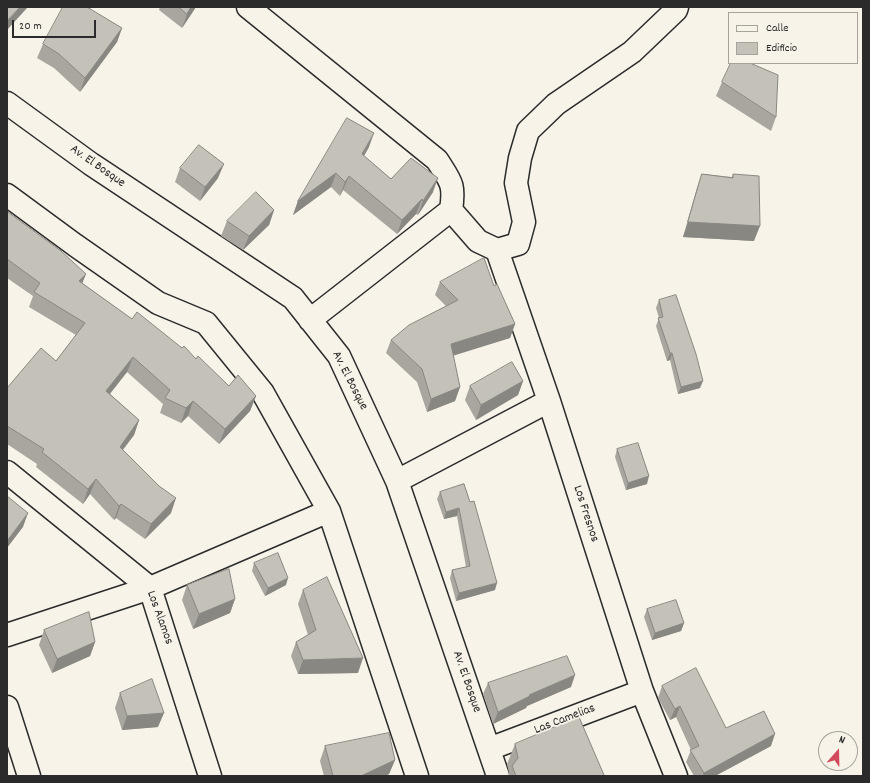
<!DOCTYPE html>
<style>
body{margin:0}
#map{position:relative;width:870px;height:783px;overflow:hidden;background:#f7f3e8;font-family:Dekko,sans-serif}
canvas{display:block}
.frame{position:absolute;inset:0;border:8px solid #2b2b2b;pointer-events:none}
.legend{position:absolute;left:728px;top:12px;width:130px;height:52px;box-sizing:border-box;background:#f7f3e8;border:1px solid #a5a39c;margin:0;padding:5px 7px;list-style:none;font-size:12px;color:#2b2b2b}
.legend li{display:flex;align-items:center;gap:8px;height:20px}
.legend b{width:20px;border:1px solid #a5a39c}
.north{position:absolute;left:818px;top:731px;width:40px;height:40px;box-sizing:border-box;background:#f7f3e8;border:1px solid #a5a39c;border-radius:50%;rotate:20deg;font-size:11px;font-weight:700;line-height:16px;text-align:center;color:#2b2b2b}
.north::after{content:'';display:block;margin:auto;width:14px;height:18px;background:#d1495b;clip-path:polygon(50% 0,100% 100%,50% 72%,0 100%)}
.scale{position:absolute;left:12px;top:20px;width:84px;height:18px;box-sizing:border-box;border:2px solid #2b2b2b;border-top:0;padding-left:5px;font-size:12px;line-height:14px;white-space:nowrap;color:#2b2b2b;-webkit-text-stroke:3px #f7f3e8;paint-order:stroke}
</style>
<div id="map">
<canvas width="870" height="783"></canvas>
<div class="frame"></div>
<ul class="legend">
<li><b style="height:5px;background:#f7f3e8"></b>Calle</li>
<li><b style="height:11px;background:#c4c1b9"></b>Edificio</li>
</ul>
<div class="north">N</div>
<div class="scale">20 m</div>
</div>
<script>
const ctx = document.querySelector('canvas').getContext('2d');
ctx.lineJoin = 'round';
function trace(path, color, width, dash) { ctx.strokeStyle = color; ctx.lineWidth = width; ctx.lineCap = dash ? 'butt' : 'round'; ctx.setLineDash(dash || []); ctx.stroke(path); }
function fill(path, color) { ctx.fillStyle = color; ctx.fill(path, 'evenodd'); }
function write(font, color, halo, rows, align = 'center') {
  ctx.font = font + ' Dekko,sans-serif'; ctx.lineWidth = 3.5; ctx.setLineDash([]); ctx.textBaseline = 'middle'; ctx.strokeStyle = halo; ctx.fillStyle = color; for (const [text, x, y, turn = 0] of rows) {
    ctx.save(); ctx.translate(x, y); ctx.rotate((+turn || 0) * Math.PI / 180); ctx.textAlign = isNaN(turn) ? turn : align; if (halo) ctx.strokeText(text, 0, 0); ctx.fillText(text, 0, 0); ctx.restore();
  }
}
const minor = new Path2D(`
 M 248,7 L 437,160 C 451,182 455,184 451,210
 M 7,103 L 91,164 L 293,298 L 339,356 L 397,481 L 498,776
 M 7,195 L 75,245 L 158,303 L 206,323 L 263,393 L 329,511 L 417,776
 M 497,250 L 549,401 L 642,691 L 676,776
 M 310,320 L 451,210 L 478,241 L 497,250 L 518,244 L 524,222 L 516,183 L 520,158 L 528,131 L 556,104 L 632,52 L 676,10 L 677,7
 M 7,472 L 150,588 L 210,776
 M 397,481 L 549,401
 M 7,635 L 150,588 L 329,511
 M 7,707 L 29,776
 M 489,749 L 642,691`);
trace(minor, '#2b2b2b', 25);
trace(minor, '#f7f3e8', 22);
fill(new Path2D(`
 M 160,7 L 196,7 L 182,28 L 159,10 Z
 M 122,28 L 117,42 L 80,92 L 54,68 L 37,58 L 43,44 Z
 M 722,82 L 776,117 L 771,131 L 716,96 Z
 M 369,147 L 364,156 L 391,179 L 433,192 L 418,215 L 416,214 L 397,234 L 343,190 L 340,196 L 331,187 L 293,215 L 298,201 Z
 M 180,168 L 218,178 L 200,201 L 175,182 Z
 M 702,174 L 732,177 L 733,174 L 754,241 L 683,237 L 697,188 Z
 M 274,210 L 269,225 L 243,250 L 221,236 L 227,221 Z
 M 7,213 L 82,283 L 132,319 L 196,359 L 229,386 L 256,396 L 250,411 L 219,444 L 188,416 L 181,423 L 160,413 L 163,404 L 127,372 L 110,394 L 139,420 L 134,435 L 123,450 L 171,513 L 145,539 L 116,518 L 114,520 L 90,494 L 83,504 L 36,467 L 37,464 L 7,444 L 7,388 L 56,361 L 76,335 L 29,307 L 33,296 L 7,278 Z
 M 440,282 L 494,286 L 515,324 L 510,338 L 453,355 L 460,387 L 455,401 L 427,412 L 417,382 L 386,353 L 391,340 L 446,306 L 435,295 Z
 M 659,300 L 700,388 L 678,394 L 670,360 L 667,361 L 656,326 L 659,318 L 656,308 Z
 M 523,381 L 518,395 L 476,420 L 465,400 L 470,386 Z
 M 617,449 L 647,484 L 626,490 L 615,457 Z
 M 464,484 L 495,590 L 456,601 L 450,578 L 452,570 L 466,567 L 457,516 L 444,519 L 437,499 L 440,492 Z
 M 254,563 L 286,585 L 265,596 L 252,571 Z
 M 187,585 L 235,599 L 230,613 L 193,629 L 182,600 Z
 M 303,590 L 358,673 L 298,674 L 291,656 L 296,642 L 308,635 L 298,604 Z
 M 647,609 L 684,623 L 681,631 L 652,640 L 644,617 Z
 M 44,630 L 95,642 L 90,656 L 52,673 L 39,645 Z
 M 488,683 L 571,687 L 527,706 L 526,708 L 493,724 L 483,694 Z
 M 662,686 L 726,728 L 771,746 L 715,776 L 694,776 L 686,762 L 691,750 L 676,717 L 670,720 L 658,698 Z
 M 120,693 L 158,727 L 122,730 L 115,708 Z
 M 515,744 L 604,775 L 604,776 L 508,776 L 509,773 L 507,764 Z
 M 325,746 L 395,760 L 389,774 L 385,776 L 324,776 L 320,761 Z`), '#a9a69f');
fill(new Path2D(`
 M 20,7 L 28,7 L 7,30 L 7,21 Z
 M 191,7 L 196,7 L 182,28 L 187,14 Z
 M 122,28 L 117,42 L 80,92 L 85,78 Z
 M 374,133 L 369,147 L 356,169 L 362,154 Z
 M 224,164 L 218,178 L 200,201 L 205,187 Z
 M 336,173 L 331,187 L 293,215 L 298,201 Z
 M 349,176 L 343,190 L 340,196 L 345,182 Z
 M 438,178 L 433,192 L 418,215 L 423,201 Z
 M 422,199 L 416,214 L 397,234 L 402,220 Z
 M 274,210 L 269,225 L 243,250 L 249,236 Z
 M 688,222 L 760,226 L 754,241 L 683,237 Z
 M 86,274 L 80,289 L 79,281 Z
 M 515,324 L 510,338 L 446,358 L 451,344 Z
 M 670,353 L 672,353 L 670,360 L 667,361 Z
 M 133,357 L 127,372 L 100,406 L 106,391 Z
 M 523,381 L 518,395 L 476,420 L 481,405 Z
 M 703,381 L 700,388 L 678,394 L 681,387 Z
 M 460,387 L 455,401 L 427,412 L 431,399 Z
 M 256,396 L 250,411 L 219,444 L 225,429 Z
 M 193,401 L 188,416 L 181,423 L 186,408 Z
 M 139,420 L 134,435 L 114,461 L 120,447 Z
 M 649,476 L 647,484 L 626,490 L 628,483 Z
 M 96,479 L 90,494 L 83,504 L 88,489 Z
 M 176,498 L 171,513 L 145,539 L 151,524 Z
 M 121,504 L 116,518 L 114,520 L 119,506 Z
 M 459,508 L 457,516 L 444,519 L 446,512 Z
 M 28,513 L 23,527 L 7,548 L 7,541 Z
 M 288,578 L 286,585 L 265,596 L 268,588 Z
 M 497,583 L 495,590 L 456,601 L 459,593 Z
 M 235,599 L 230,613 L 193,629 L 199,614 Z
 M 684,623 L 681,631 L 652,640 L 655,633 Z
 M 95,642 L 90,656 L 52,673 L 57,659 Z
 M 363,658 L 358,673 L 298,674 L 303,660 Z
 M 575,675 L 571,687 L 527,706 L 526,708 L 493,724 L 498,712 L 529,695 Z
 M 680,706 L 676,717 L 670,720 L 675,709 Z
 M 164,713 L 158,727 L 122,730 L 127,716 Z
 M 775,734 L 771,746 L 715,776 L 702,776 L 704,773 Z
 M 395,760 L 389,774 L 385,776 L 361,776 Z`), '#898782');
const building = new Path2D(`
 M 7,7 L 20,7 L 7,21 Z
 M 63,7 L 87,7 L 122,28 L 85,78 L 59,54 L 43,44 Z
 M 179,7 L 191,7 L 187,14 Z
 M 731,63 L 750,63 L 778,75 L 776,117 L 722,82 Z
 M 347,118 L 374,133 L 362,154 L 391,179 L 411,158 L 438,178 L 423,201 L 422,199 L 402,220 L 349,176 L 345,182 L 336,173 L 298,201 Z
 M 199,145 L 224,164 L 205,187 L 180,168 Z
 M 702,174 L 733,178 L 733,174 L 759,176 L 760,226 L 688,222 Z
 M 256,192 L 274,210 L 249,236 L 227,221 Z
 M 8,212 L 61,251 L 86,274 L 79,281 L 132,319 L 137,312 L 182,348 L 184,346 L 196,359 L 198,356 L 229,386 L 238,375 L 256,396 L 225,429 L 193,401 L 186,408 L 165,398 L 170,390 L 133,357 L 106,391 L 139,420 L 120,447 L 159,486 L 176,498 L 151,524 L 121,504 L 119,506 L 96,479 L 88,489 L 42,452 L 44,449 L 7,426 L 7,388 L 41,348 L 56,361 L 85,323 L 34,292 L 40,283 L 7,259 L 7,213 Z
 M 484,258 L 494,286 L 497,284 L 515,324 L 451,344 L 460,387 L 431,399 L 422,369 L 391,340 L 409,325 L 458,300 L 440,282 Z
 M 676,295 L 696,354 L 703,381 L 681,387 L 672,353 L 670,353 L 658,318 L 663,317 L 659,300 Z
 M 512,362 L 523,381 L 481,405 L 470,386 Z
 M 638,443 L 649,476 L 628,483 L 617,449 Z
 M 464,484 L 470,502 L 474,501 L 497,583 L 459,593 L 452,570 L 470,566 L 459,508 L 446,512 L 440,492 Z
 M 7,496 L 28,513 L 7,541 Z
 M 278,553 L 288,578 L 268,588 L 254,563 Z
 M 229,569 L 235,599 L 199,614 L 187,585 Z
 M 327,577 L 363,658 L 303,660 L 296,642 L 316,630 L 303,590 Z
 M 676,600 L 684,623 L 655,633 L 647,609 Z
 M 89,612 L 95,642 L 57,659 L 44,630 Z
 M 567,656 L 575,675 L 529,695 L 530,696 L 498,712 L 488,683 Z
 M 696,668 L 726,728 L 764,711 L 775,734 L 704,773 L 690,750 L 699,746 L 680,706 L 675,709 L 662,686 Z
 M 152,679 L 164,713 L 127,716 L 120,693 Z
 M 579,717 L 604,775 L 602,776 L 516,776 L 512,766 L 518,758 L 515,744 Z
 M 389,733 L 395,760 L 361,776 L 333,776 L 325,746 Z`);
fill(building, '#c4c1b9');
trace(building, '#898782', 1);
write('13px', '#2b2b2b', '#f7f3e8', [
 ["Av. El Bosque",97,167,35],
 ["Av. El Bosque",349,381,63],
 ["Los Fresnos",585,514,72],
 ["Los Alamos",159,618,70],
 ["Av. El Bosque",466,682,71],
 ["Las Camelias",565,720,-21]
]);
</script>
